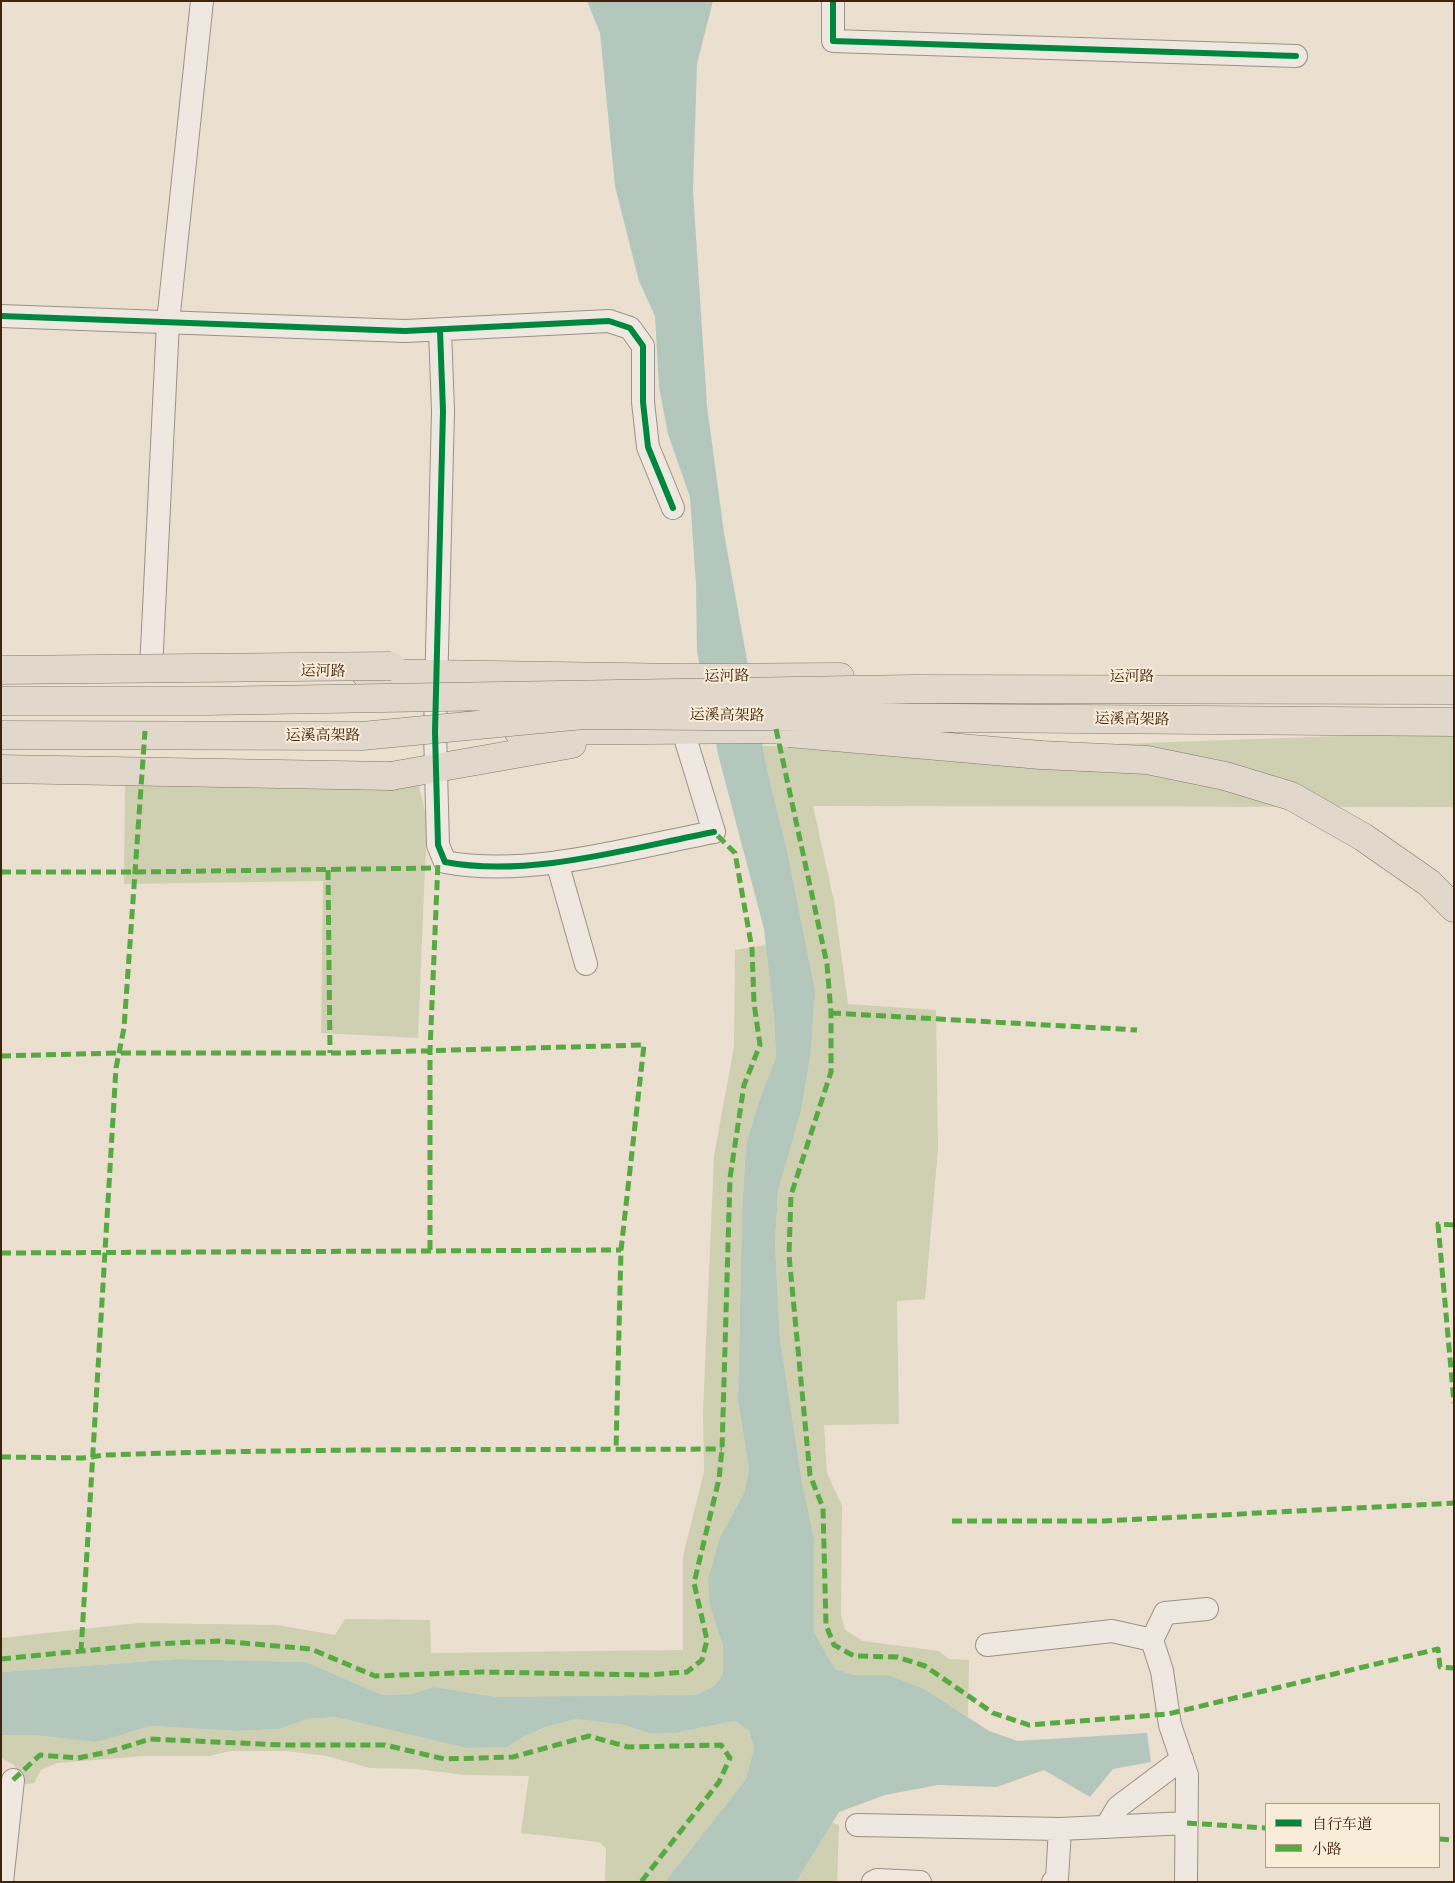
<!DOCTYPE html>
<meta charset="utf-8">
<style>
body{margin:0}
#map{position:relative;width:1455px;height:1883px;overflow:hidden;background:#ebdfcf;font-family:"IM FELL Great Primer","Noto Serif SC",serif}
canvas{display:block}
.frame{position:absolute;inset:0;border:2px solid #3f230a;pointer-events:none}
.legend{position:absolute;left:1265px;top:1803px;width:175px;height:65px;box-sizing:border-box;background:#f9ecd9;border:1px solid #af9c86;margin:0;padding:6px 9px;list-style:none;font-size:15px;color:#3f230a}
.legend li{display:flex;align-items:center;gap:10px;height:25px}
.legend b{width:25px;border:1px solid #af9c86}
</style>
<div id="map">
<canvas width="1455" height="1883"></canvas>
<div class="frame"></div>
<ul class="legend">
<li><b style="height:6px;background:#00873e"></b>自行车道</li>
<li><b style="height:6px;background:#56aa41"></b>小路</li>
</ul>
</div>
<script>
const ctx = document.querySelector('canvas').getContext('2d');
ctx.lineJoin = 'round';
function fill(path, color) { ctx.fillStyle = color; ctx.fill(path, 'evenodd'); }
function trace(path, color, width, dash) { ctx.strokeStyle = color; ctx.lineWidth = width; ctx.lineCap = dash ? 'butt' : 'round'; ctx.setLineDash(dash || []); ctx.stroke(path); }
function write(font, color, halo, rows, align = 'center') {
  ctx.font = font + ' "IM FELL Great Primer","Noto Serif SC",serif'; ctx.lineWidth = 4; ctx.setLineDash([]); ctx.textBaseline = 'middle'; ctx.strokeStyle = halo; ctx.fillStyle = color; for (const [text, x, y, turn = 0] of rows) {
    ctx.save(); ctx.translate(x, y); ctx.rotate((+turn || 0) * Math.PI / 180); ctx.textAlign = isNaN(turn) ? turn : align; if (halo) ctx.strokeText(text, 0, 0); ctx.fillText(text, 0, 0); ctx.restore();
  }
}
fill(new Path2D(`
 M 1454,732 L 1454,807 L 813,806 L 834,901 L 848,1004 L 936,1010 L 938,1148 L 925,1299 L 897,1301 L 899,1424 L 824,1425 L 827,1473 L 842,1506 L 841,1615 L 845,1630 L 863,1641 L 939,1651 L 949,1659 L 969,1660 L 968,1717 L 923,1688 L 888,1675 L 854,1675 L 835,1669 L 814,1632 L 780,1340 L 775,1243 L 778,1191 L 801,1111 L 810,1058 L 763,746 L 1005,748 Z
 M 125,780 L 419,786 L 427,821 L 418,1038 L 321,1033 L 323,881 L 124,884 Z
 M 766,945 L 774,1018 L 776,1057 L 758,1104 L 746,1145 L 742,1212 L 738,1401 L 749,1468 L 744,1493 L 720,1537 L 710,1606 L 723,1646 L 723,1674 L 714,1686 L 696,1695 L 660,1697 L 498,1697 L 434,1687 L 411,1694 L 382,1695 L 306,1662 L 178,1659 L 1,1672 L 1,1638 L 138,1623 L 277,1625 L 335,1635 L 345,1619 L 430,1620 L 431,1653 L 683,1650 L 683,1556 L 704,1472 L 703,1411 L 714,1156 L 734,1047 L 735,950 Z
 M 335,1717 L 466,1748 L 507,1747 L 523,1737 L 547,1727 L 576,1719 L 624,1725 L 651,1734 L 675,1733 L 735,1721 L 749,1731 L 754,1748 L 746,1779 L 665,1882 L 605,1882 L 606,1848 L 599,1842 L 521,1833 L 529,1776 L 465,1775 L 416,1769 L 370,1768 L 327,1756 L 286,1751 L 230,1751 L 210,1756 L 144,1756 L 57,1763 L 41,1770 L 34,1783 L 25,1784 L 14,1765 L 1,1758 L 1,1735 L 127,1733 L 151,1726 L 236,1731 L 279,1729 L 308,1719 Z
 M 832,1823 L 839,1825 L 837,1882 L 796,1882 Z`), '#ced0b1');
fill(new Path2D(`
 M 587,1 L 713,1 L 697,64 L 693,191 L 707,406 L 724,533 L 767,770 L 786,847 L 815,992 L 810,1058 L 801,1111 L 778,1191 L 775,1243 L 780,1340 L 802,1483 L 814,1540 L 814,1632 L 835,1669 L 854,1675 L 888,1675 L 923,1688 L 989,1731 L 1018,1741 L 1147,1733 L 1151,1762 L 1113,1769 L 1090,1797 L 1044,1770 L 997,1787 L 938,1785 L 885,1795 L 839,1812 L 796,1882 L 665,1882 L 746,1779 L 754,1748 L 749,1731 L 735,1721 L 675,1733 L 651,1734 L 624,1725 L 576,1719 L 546,1727 L 523,1737 L 507,1747 L 466,1748 L 335,1717 L 308,1719 L 279,1729 L 236,1731 L 151,1726 L 96,1742 L 36,1735 L 1,1735 L 1,1672 L 178,1659 L 306,1662 L 382,1695 L 411,1694 L 434,1687 L 498,1697 L 696,1695 L 714,1686 L 723,1674 L 723,1646 L 710,1606 L 708,1580 L 720,1537 L 744,1493 L 749,1469 L 738,1401 L 742,1212 L 746,1145 L 758,1104 L 776,1057 L 774,1018 L 764,929 L 719,758 L 697,652 L 696,584 L 690,497 L 668,434 L 659,387 L 655,316 L 639,281 L 615,186 L 600,33 Z`), '#b4c7bd');
const minor = new Path2D(`
 M 833,1 L 833,41 L 1296,56
 M 1,316 L 405,331 L 609,321 L 630,328 L 643,346 L 643,402 L 648,447 L 673,508
 M 440,330 L 443,411 L 435,732 L 438,845 L 445,862 C 529,878 630,848 714,832 L 683,731
 M 151,670 L 168,322 L 202,1
 M 557,862 L 586,964
 M 1152,1640 L 1165,1613 L 1207,1609
 M 987,1645 L 1112,1631 L 1152,1640 L 1162,1671 L 1170,1725 L 1187,1775 L 1186,1882
 M 857,1825 L 1060,1829 L 1187,1823
 M 1106,1827 L 1118,1807 L 1182,1759
 M 2,1882 L 13,1780
 M 873,1882 L 877,1880 L 920,1882
 M 1053,1882 L 1057,1879 L 1060,1829`);
const major = new Path2D(`
 M 365,673 L 683,678 L 840,677
 M 518,731 L 777,729
 M 391,776 L 572,744`);
const highway = new Path2D(`
 M 1041,755 L 1147,760 L 1225,776 L 1291,796 L 1363,837 L 1429,883 L 1454,908
 M 1,769 L 391,776`);
trace(minor, '#9c9185', 24);
trace(major, '#83786c', 29);
trace(highway, '#83786c', 29);
trace(minor, '#eee8e0', 22);
trace(major, '#e1d7cb', 28);
trace(highway, '#e1d7cb', 28);
const highwayBridge = new Path2D(`
 M 1,670 L 391,666
 M 1,701 L 208,701 L 910,689 L 1454,690
 M 789,733 L 1041,755
 M 1,735 L 362,736 L 583,715 L 1454,722`);
trace(highwayBridge, '#83786c', 29, []);
trace(highwayBridge, '#e1d7cb', 28);
trace(new Path2D(`
 M 776,729 L 827,964 L 831,1013 L 831,1072 L 791,1195 L 789,1255 L 810,1475 L 823,1508 L 826,1625 L 834,1645 L 854,1656 L 897,1657 L 925,1666 L 993,1713 L 1029,1725 L 1168,1714 L 1438,1649 L 1440,1667 L 1454,1668
 M 328,870 L 330,1053
 M 1,872 L 134,872 L 438,868
 M 831,1013 L 1137,1030
 M 1,1056 L 119,1053 L 342,1053 L 644,1045 L 621,1250 L 616,1450
 M 1454,1225 L 1438,1224 L 1454,1403
 M 430,1250 L 430,1050 L 438,862
 M 1,1253 L 621,1250
 M 1,1457 L 83,1458 L 105,1455 C 311,1448 516,1450 722,1449
 M 952,1521 L 1103,1521 L 1454,1503
 M 81,1652 L 116,1068 L 124,1028 L 145,731
 M 1,1659 L 153,1644 L 220,1641 L 311,1649 L 375,1676 L 482,1672 L 647,1675 L 687,1672 L 702,1660 L 707,1640 L 694,1583 L 719,1479 L 722,1449 L 730,1178 L 744,1085 L 760,1045 L 754,1003 L 752,949 L 735,853 L 714,832
 M 13,1780 L 40,1755 L 78,1758 L 112,1751 L 150,1739 L 284,1745 L 385,1745 L 444,1759 L 513,1757 L 589,1736 L 628,1747 L 721,1745 L 730,1758 L 719,1782 L 641,1882
 M 1187,1823 L 1266,1828
 M 1439,1839 L 1454,1840`), '#56aa41', 5, [10, 5]);
trace(new Path2D(`
 M 833,1 L 833,41 L 1296,56
 M 1,316 L 405,331 L 609,321 L 630,328 L 643,346 L 643,402 L 648,447 L 673,508
 M 440,330 L 443,411 L 435,732 L 438,845 L 445,862 C 529,878 630,848 714,832`), '#00873e', 6);
write('15px', '#3f230a', '#f9ecd9', [
 ["运河路",323,672,1],
 ["运河路",727,677,-1],
 ["运河路",1132,677],
 ["运溪高架路",727,716,1],
 ["运溪高架路",1132,720,1],
 ["运溪高架路",323,736]
]);
</script>
